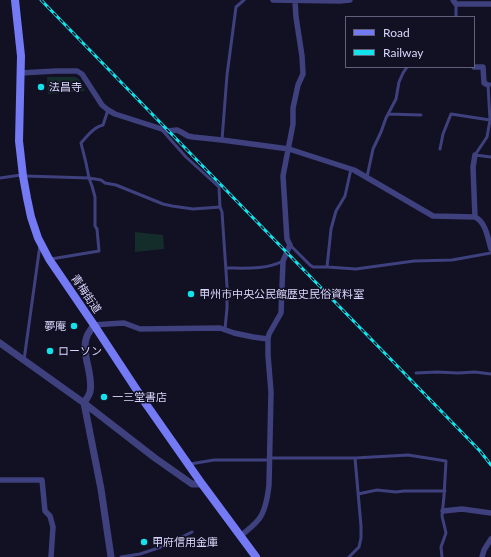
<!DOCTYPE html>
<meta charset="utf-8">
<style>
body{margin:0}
#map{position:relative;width:491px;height:557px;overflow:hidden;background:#121023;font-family:Lato,sans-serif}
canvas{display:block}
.legend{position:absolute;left:345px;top:16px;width:130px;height:52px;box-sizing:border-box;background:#121023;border:1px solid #615f7a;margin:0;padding:5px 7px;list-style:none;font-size:12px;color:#d8d6fc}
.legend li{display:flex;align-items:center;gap:8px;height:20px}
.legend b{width:20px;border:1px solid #615f7a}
</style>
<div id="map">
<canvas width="491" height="557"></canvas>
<ul class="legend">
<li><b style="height:5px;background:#7479f4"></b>Road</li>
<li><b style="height:5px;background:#12e3eb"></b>Railway</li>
</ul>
</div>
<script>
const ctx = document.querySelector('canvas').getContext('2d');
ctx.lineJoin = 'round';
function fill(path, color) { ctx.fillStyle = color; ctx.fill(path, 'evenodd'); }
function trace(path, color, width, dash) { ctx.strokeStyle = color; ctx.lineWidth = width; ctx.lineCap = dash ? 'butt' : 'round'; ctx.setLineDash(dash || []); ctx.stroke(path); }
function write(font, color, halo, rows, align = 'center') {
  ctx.font = font + ' Lato,"Noto Sans JP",sans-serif'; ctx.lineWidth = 3; ctx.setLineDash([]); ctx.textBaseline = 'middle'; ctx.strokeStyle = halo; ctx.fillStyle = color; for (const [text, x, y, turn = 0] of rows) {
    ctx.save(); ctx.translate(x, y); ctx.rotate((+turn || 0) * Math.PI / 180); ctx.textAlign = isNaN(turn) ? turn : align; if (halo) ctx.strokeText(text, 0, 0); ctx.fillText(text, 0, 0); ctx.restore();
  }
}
fill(new Path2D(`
 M 47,77 L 75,77 L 79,79 L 85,91 L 48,94 Z
 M 135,232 L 163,235 L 164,249 L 135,252 Z`), '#142d2a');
trace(new Path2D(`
 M 456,4 L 456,17
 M 491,84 L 488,85 L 490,120 L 487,137 L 475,155 L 491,157
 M 388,114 L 421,115
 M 222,140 L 227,75 L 236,7 L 244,0
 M 440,149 L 443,134 L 451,114 L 490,120
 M 25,176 L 89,178 L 101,180 L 105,183 L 116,185 L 163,204 L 172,206 L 193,209 L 220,207 L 219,187 L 186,157 L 162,130
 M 367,177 L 373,149 L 381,132 L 386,118 L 396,99 L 399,82 L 403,73 L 407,67
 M 0,178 L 21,175
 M 220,207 L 222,212 L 227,286 L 227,308 L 225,329
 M 290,245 L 310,265 L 313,267 L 327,267 L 356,269 L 414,261 L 452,260 L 491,253
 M 51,259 L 99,251 L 97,229 L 95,226 L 95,197 L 92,186 L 89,178 L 86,163 L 81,143 C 87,136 94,127 103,125 L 108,110
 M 327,267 L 331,229 L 336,211 L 345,196 L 351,169
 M 226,268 C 244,268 266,270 283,261
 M 24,360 L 40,245
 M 416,373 L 437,372 L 458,373 L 475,372 L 491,374
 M 269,458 L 355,458 L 408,455 L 446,461 L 444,496 L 442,516 L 446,533 L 441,547 L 442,557
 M 190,464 L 214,460 L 269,460
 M 358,494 L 377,490 L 396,492 L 404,491 L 445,491
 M 121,557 L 140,554 L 161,547 L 192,532
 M 349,557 L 359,547 L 361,538 L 361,526 L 355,458`), '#3f407e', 3);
trace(new Path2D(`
 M 273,0 L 340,1 L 350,0
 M 453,0 L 456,4 L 491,4
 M 474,67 L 483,67 L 484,83 L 488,85
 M 20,73 L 56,71 L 77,71 L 82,74 L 102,105 L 108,110 L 115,114 L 168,131 L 177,130 L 181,132 L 188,136 L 193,137 L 222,140 L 289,149 L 354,170 L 433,216 L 475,217 C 486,222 488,239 491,249
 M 475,155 L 473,167 L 475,217
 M 94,325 L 107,324 L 124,323 L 140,329 L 220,328 L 234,333 L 253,337 L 268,339
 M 0,480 L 42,480 L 45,511 L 50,516 L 53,527 L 51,557
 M 443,511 L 462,509 L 491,513
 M 240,536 C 247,531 254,525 259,519 C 265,511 268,494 269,485 L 271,392 L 268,355 L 268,339 L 269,334 L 281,313 L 283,261 L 290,245 L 287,239 L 283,176 L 293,124 L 293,108 L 298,85 L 303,74 L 302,56 L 296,17 L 295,1
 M 482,557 L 484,550 L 491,539`), '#3f407e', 5.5);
trace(new Path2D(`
 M 94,325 C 92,328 89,332 87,336 C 80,353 94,374 90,392 C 89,396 86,399 84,403 L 101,489 L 111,557
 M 0,343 L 84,403 L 155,458 L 192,484 L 202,484`), '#3f407e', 7);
trace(new Path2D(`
 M 15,0 L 21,56 L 19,141 L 23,176 L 27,198 L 31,217 L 38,238 L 49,259 L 94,325 L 146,404 L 202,484 L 256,557`), '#7479f4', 8);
const rail = new Path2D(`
 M 41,0 L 480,451 L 491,465`);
trace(rail, '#12e3eb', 3);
trace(rail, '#121023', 1.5, [4.5]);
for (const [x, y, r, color] of [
 [41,87,4,"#12e3eb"],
 [191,294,4,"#12e3eb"],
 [74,326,4,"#12e3eb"],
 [50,351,4,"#12e3eb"],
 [104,397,4,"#12e3eb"],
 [144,542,4,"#12e3eb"]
]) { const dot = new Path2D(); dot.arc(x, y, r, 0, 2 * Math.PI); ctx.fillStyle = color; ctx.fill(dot); trace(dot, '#121023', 1.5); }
write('11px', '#d8d6fc', '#121023', [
 ["法昌寺",49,87],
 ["甲州市中央公民館歴史民俗資料室",199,294],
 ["夢庵",66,326,"right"],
 ["ローソン",58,351],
 ["一三堂書店",112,397],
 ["甲府信用金庫",152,542]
], 'left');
write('11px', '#d8d6fc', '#121023', [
 ["青梅街道",86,294,56]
]);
</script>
